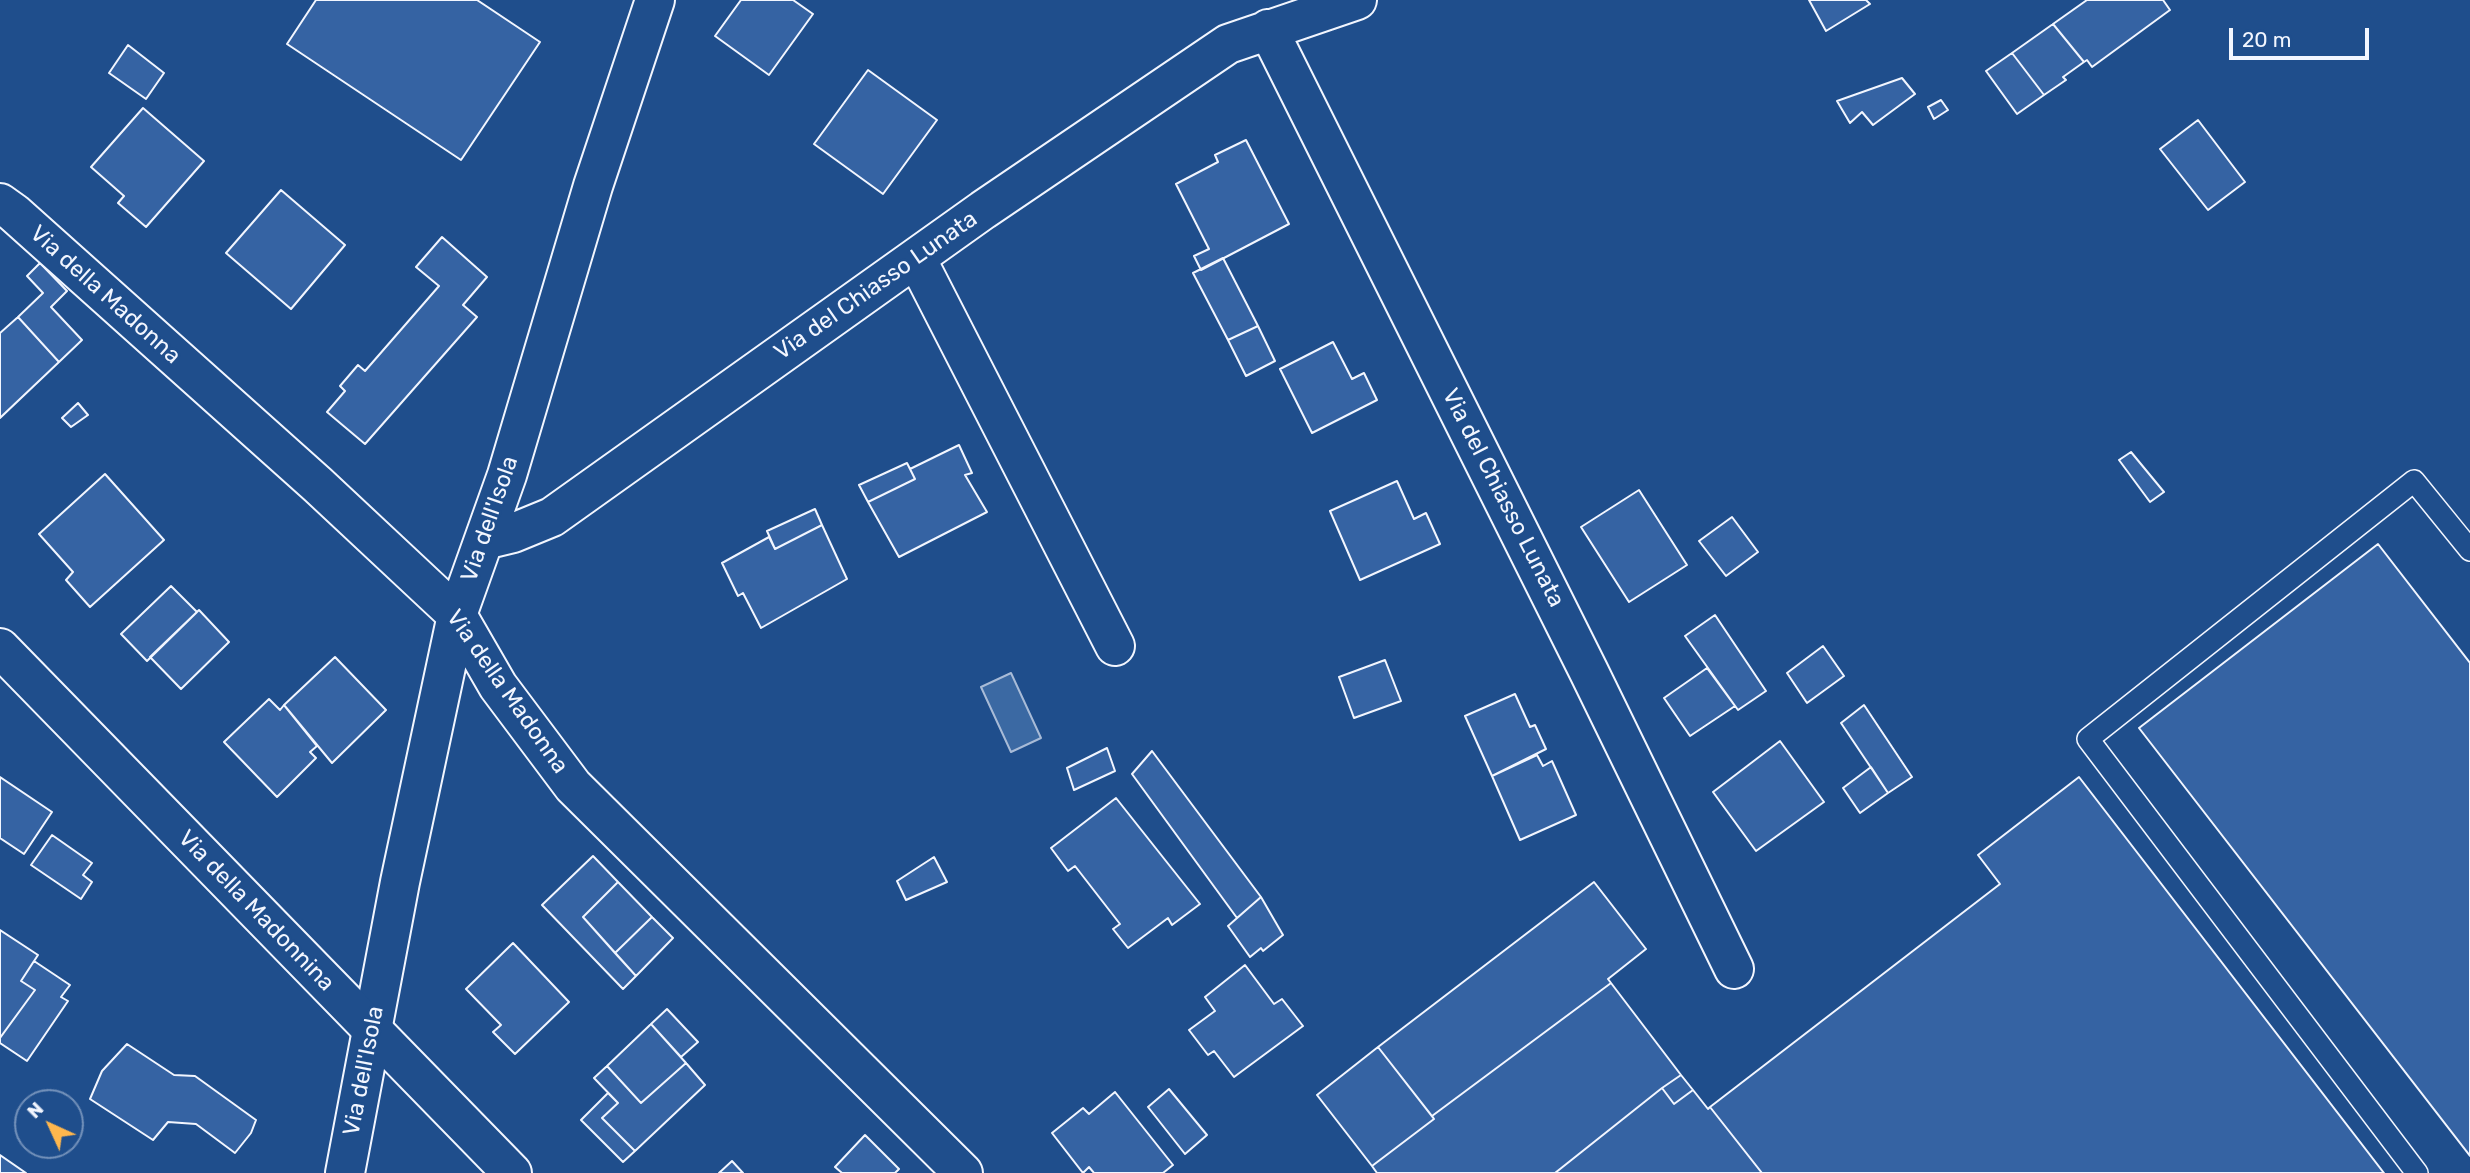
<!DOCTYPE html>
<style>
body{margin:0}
#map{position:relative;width:2470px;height:1173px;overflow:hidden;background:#1f4e8c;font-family:Rubik,sans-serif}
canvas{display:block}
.north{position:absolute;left:14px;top:1089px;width:70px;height:70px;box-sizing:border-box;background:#1f4e8c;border:2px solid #7391ba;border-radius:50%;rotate:315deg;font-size:19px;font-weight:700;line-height:28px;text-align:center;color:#f2f6ff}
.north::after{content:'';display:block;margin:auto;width:24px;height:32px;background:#ffb74d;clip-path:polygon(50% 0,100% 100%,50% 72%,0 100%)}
.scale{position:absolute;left:2229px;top:28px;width:140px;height:32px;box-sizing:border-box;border:4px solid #f2f6ff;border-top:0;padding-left:9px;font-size:21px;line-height:24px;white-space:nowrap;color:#f2f6ff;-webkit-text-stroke:5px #1f4e8c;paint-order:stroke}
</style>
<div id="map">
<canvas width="2470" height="1173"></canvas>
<div class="north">N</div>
<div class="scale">20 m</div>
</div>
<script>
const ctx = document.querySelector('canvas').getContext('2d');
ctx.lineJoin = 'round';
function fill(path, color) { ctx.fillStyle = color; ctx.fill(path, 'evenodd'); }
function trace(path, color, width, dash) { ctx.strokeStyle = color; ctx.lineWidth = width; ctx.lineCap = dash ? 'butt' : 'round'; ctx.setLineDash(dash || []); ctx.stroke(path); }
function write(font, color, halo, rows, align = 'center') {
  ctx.font = font + ' Rubik,sans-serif'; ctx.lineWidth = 5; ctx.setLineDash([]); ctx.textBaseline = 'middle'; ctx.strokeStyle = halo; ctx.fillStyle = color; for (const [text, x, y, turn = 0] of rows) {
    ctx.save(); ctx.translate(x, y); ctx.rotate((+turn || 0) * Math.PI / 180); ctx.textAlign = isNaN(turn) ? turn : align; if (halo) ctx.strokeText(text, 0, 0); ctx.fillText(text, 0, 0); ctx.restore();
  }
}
const water = new Path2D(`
 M 1011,673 L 1041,738 L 1011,752 L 981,687 Z`);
fill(water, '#3b69a3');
trace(water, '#a8bbd7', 2);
const building = new Path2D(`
 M 316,0 L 477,0 L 540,42 L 461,160 L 287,44 Z
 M 741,0 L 793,0 L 813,14 L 769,75 L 715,36 Z
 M 1809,0 L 1866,0 L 1870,4 L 1826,31 Z
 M 2087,0 L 2163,0 L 2170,10 L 2092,67 L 2087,60 L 2084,62 L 2053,24 Z
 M 2053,24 L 2084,62 L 2063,77 L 2066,80 L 2044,95 L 2012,53 Z
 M 128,45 L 164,73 L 146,99 L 109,73 Z
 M 2012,53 L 2044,95 L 2017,114 L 1986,71 Z
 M 868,70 L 937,120 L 883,194 L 814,144 Z
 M 1902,78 L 1915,94 L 1873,125 L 1862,112 L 1850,123 L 1837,101 Z
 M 1941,100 L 1948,110 L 1934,119 L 1928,107 Z
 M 143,108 L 204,161 L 146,227 L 118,203 L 124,196 L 91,167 Z
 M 2198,120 L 2245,182 L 2208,210 L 2160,149 Z
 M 1246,140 L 1289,224 L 1201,270 L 1194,256 L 1209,249 L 1176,184 L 1218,162 L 1215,155 Z
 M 281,190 L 345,245 L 291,309 L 226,253 Z
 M 442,237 L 487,277 L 463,305 L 477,317 L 365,444 L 327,412 L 345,391 L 340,386 L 358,365 L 365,371 L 439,286 L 416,267 Z
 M 1223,258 L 1258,326 L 1228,340 L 1193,273 Z
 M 40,263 L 67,291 L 51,307 L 82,340 L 59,362 L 18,317 L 43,293 L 27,276 Z
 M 18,317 L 59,362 L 0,418 L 0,333 Z
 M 1258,326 L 1275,361 L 1246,376 L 1228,340 Z
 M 1333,342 L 1352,379 L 1364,373 L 1377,400 L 1312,433 L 1280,369 Z
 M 78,403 L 88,415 L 71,427 L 62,418 Z
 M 959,445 L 972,473 L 965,475 L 987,512 L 899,557 L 868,502 L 915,479 L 910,469 Z
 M 2131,452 L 2164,492 L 2150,502 L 2119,460 Z
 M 907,463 L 915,479 L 868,502 L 859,485 Z
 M 105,474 L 164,540 L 90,607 L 66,580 L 73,572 L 39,534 Z
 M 1397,481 L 1414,519 L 1426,513 L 1440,544 L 1360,580 L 1330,511 Z
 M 1639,490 L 1687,565 L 1629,602 L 1581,527 Z
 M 815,509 L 822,525 L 775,549 L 767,531 Z
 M 1732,517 L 1758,552 L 1726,576 L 1699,541 Z
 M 822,525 L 847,579 L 761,628 L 743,593 L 738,596 L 722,563 L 769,537 L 775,549 Z
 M 2378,544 L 2470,663 L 2470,1156 L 2139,728 Z
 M 171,586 L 197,612 L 147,661 L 121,634 Z
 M 199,610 L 229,642 L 181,689 L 150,657 Z
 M 1715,615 L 1766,691 L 1738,710 L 1685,636 Z
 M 1823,646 L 1844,676 L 1807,703 L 1787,673 Z
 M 335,657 L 386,710 L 332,763 L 284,705 Z
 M 1385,660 L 1401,701 L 1354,718 L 1339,677 Z
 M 1707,668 L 1735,706 L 1690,736 L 1664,698 Z
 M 1515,694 L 1530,727 L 1535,725 L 1546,749 L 1492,776 L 1465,716 Z
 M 269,699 L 280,710 L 284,705 L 317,746 L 310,752 L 316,758 L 277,797 L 224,742 Z
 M 1864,705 L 1912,777 L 1888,793 L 1841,723 Z
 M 1780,741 L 1824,802 L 1756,851 L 1713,792 Z
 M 1107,748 L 1115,771 L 1074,790 L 1067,768 Z
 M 1152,751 L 1261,897 L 1237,918 L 1132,774 Z
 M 1537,755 L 1543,766 L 1552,761 L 1576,815 L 1520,840 L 1492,776 Z
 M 1871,767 L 1888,793 L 1860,813 L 1843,788 Z
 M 0,777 L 52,812 L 24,854 L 0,838 Z
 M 2079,777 L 2384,1173 L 1762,1173 L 1710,1107 L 2000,884 L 1978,855 Z
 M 1116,798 L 1200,904 L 1172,925 L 1168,918 L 1128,948 L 1113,929 L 1120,924 L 1075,866 L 1068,871 L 1051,848 Z
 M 52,835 L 92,863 L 83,875 L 92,882 L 81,899 L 31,865 Z
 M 593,856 L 618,882 L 583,917 L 636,976 L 623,989 L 542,905 Z
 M 934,857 L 947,882 L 906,900 L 897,881 Z
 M 618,882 L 652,917 L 615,953 L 583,917 Z
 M 1594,882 L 1646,949 L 1608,979 L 1611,983 L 1432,1116 L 1378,1047 Z
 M 1261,897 L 1283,935 L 1263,951 L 1261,948 L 1250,957 L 1228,926 Z
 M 652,917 L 673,938 L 636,976 L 615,953 Z
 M 0,930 L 38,955 L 21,981 L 35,990 L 0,1038 Z
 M 513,943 L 569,1002 L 515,1054 L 493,1032 L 501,1025 L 466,989 Z
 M 34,961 L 70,985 L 61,997 L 68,1001 L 27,1061 L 0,1043 L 0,1038 L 35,990 L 21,981 Z
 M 1245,965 L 1274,1004 L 1282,999 L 1303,1026 L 1234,1077 L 1214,1051 L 1208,1055 L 1189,1030 L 1215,1011 L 1205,997 Z
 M 1611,983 L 1681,1075 L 1662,1088 L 1555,1173 L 1377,1173 L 1372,1166 L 1434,1119 L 1432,1116 Z
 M 667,1009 L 698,1042 L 681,1057 L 651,1024 Z
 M 651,1024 L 686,1063 L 641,1103 L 607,1066 Z
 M 127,1044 L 174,1075 L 195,1076 L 256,1120 L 251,1133 L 235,1153 L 196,1124 L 168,1122 L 153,1140 L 90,1099 L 102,1071 Z
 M 1378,1047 L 1434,1119 L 1372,1166 L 1317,1095 Z
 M 686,1063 L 705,1085 L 635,1151 L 602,1118 L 618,1103 L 594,1078 L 607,1066 L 641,1103 Z
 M 1681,1075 L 1693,1090 L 1674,1104 L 1662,1088 Z
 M 1662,1088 L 1674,1104 L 1693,1090 L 1708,1109 L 1710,1107 L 1762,1173 L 1555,1173 Z
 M 1169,1089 L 1207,1135 L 1185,1154 L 1148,1107 Z
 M 1115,1092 L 1173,1165 L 1163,1173 L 1094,1173 L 1089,1167 L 1083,1173 L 1052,1133 L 1083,1108 L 1089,1114 Z
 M 608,1093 L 618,1103 L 602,1118 L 635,1151 L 623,1162 L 581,1120 Z
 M 865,1135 L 899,1169 L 895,1173 L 842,1173 L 835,1167 Z
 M 0,1155 L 26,1173 L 0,1173 Z
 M 732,1161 L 743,1173 L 719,1173 Z`);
fill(building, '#3563a3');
trace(building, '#f2f6ff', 2);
const lane = new Path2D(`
 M 2417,1173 L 2088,739 L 2414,481 L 2470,550`);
const street = new Path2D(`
 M 1268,29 L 1589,672 L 1734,969
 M 0,203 L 14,213 L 318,485 L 457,615 L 498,686 L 573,786 L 963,1173
 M 916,258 L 1115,646
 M 484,540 L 513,533 L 552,517 L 983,210 L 1228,44 L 1357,0
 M 345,1173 L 400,882 L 457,615 L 507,475 L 593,186 L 655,0`);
const secondary = new Path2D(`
 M 0,648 L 512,1173`);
trace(lane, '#f2f6ff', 24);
trace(street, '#f2f6ff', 42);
trace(secondary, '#f2f6ff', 42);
trace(lane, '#1f4e8c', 21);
trace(street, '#1f4e8c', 38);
trace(secondary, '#1f4e8c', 38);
write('23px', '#f2f6ff', '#1f4e8c', [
 ["Via del Chiasso Lunata",876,286,-35],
 ["Via della Madonna",105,295,42],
 ["Via del Chiasso Lunata",1503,498,63],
 ["Via dell'Isola",490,519,-71],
 ["Via della Madonna",507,692,55],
 ["Via della Madonnina",256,911,46],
 ["Via dell'Isola",364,1071,-79]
]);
</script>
